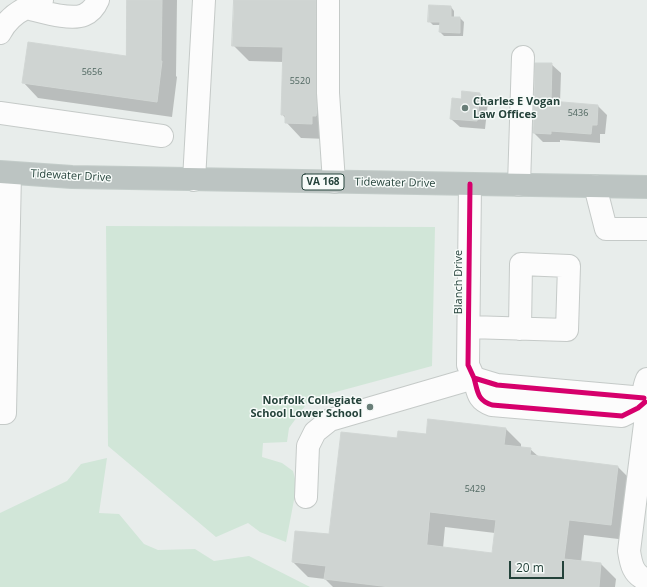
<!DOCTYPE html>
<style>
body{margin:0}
#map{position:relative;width:647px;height:587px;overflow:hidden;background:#e8edeb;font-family:"Open Sans",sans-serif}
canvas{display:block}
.scale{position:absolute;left:509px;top:561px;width:55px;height:18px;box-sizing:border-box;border:2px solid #24423a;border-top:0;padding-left:5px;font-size:12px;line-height:14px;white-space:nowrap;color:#24423a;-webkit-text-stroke:3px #f7fbf9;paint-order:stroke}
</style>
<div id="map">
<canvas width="647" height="587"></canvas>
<div class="scale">20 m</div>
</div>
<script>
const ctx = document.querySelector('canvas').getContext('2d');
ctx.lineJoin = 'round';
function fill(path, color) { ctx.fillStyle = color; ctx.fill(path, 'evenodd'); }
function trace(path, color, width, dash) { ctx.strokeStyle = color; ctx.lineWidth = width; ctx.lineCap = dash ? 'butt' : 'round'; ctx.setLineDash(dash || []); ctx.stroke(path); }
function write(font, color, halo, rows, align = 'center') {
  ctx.font = font + ' "Open Sans",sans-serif'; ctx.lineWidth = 3; ctx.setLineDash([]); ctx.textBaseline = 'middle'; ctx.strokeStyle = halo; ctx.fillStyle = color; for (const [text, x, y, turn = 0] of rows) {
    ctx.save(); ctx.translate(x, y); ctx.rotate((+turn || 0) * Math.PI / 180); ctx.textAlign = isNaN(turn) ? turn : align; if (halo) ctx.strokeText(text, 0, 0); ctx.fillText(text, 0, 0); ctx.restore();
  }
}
fill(new Path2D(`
 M 106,226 L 435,227 L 432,366 L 310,399 L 289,428 L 287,442 L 263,443 L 262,457 L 282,463 L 293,471 L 298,490 L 294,500 L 286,542 L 260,532 L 248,523 L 216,537 L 108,446 Z
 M 107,458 L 99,513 L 119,514 L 144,544 L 158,550 L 195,549 L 214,561 L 249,556 L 310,587 L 0,587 L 0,513 L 67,481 L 81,464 Z`), '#d1e6d8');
fill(new Path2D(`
 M 128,0 L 177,0 L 176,76 L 177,77 L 172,117 L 38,98 L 23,82 L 127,57 Z
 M 235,0 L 331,0 L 327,139 L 301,138 L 286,122 L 286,119 L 282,114 L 284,62 L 249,61 L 233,45 Z
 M 451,7 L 454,11 L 454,18 L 460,18 L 464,22 L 463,36 L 444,36 L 440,32 L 440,25 L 433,25 L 429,21 Z
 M 551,64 L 561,73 L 560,103 L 598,106 L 607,115 L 605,134 L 600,134 L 600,143 L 560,140 L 560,142 L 543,142 L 534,133 Z
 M 480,94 L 488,102 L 485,129 L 460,127 L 451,119 Z
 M 506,429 L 521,444 L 521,448 L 530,449 L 539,457 L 618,467 L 633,482 L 627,540 L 584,535 L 581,562 L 601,564 L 616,579 L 615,587 L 333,587 L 325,579 L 308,577 L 293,562 L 330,535 L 398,440 L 427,435 ZM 445,527 L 495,533 L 493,554 L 443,548 Z`), '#0003');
const building = new Path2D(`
 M 127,0 L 162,0 L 161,61 L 162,61 L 157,102 L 22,83 L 28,42 L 126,56 Z
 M 234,0 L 316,0 L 317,109 L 316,116 L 312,116 L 312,124 L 285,123 L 285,115 L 281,115 L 283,47 L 232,46 Z
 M 429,5 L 451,6 L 451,17 L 460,17 L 460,33 L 439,32 L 440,22 L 428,22 Z
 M 535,63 L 552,63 L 551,101 L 598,105 L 597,125 L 592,125 L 591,134 L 551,131 L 551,134 L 533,133 Z
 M 462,91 L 480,93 L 477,121 L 450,119 L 452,98 L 461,99 Z
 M 428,419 L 506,428 L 504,445 L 531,448 L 530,455 L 618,466 L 611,525 L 569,520 L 564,559 L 601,563 L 599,587 L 390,587 L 324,579 L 326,566 L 292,562 L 295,531 L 329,534 L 341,432 L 397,438 L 398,431 L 426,434 ZM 430,512 L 496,520 L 492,553 L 427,545 Z`);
fill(building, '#cfd4d2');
trace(building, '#d1d6d4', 1);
const minor = new Path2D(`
 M 42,0 L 38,4 L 26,8 C 40,11 70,21 84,15 C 91,12 95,7 98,0
 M 328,0 L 328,93 L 334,182
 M 0,33 C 6,21 14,14 26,8
 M 0,113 L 162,136
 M 194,180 L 204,0
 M 519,185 L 523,57
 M 595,186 L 606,229 L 647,229
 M 469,327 L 567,330 L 569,266 L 521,264 L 520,329
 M 647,379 C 643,388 643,398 647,408
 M 644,398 L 497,385 L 474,378 C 478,392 477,400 492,405 L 622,416 L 638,408 L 645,402
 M 647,408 L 629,551 C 631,564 633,575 647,580
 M 0,413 L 5,413 L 10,173
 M 306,497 L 308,446 L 315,432 L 330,420 L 474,378 L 468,365 L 470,184`);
const highway = new Path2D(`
 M 0,172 L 72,177 L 647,187`);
trace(minor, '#c5cac8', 24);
trace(highway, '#c3ccc9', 24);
trace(minor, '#fcfcfc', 22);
trace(highway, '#bcc4c2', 22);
trace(new Path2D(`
 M 470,184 L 468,365 L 474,378
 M 644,398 L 497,385 L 474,378 C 478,392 477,400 492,405 L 622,416 L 638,408 L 645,402`), '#d6006c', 5);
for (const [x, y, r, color] of [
 [465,108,4,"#697e78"],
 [370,407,4,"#697e78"]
]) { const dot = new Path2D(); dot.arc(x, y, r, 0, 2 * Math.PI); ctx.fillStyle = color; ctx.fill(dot); trace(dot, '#f7fbf9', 1.5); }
write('9px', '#506761', null, [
 ["5656",92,72],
 ["5520",300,81],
 ["5436",578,113],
 ["5429",475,489]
]);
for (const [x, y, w] of [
 [323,182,42]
]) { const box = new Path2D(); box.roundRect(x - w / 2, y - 8, w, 16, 3); ctx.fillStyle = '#f7fbf9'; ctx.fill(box); trace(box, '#24423a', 1); }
write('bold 10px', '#24423a', null, [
 ["VA 168",323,182]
]);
write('bold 11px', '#24423a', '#f7fbf9', [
 ["Charles E Vogan",473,102],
 ["Law Offices",473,115],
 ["Norfolk Collegiate",362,401,"right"],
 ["School Lower School",362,414,"right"]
], 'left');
write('11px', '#24423a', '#f7fbf9', [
 ["Tidewater Drive",71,176,3],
 ["Tidewater Drive",395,183,1],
 ["Blanch Drive",459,282,-90]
]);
</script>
